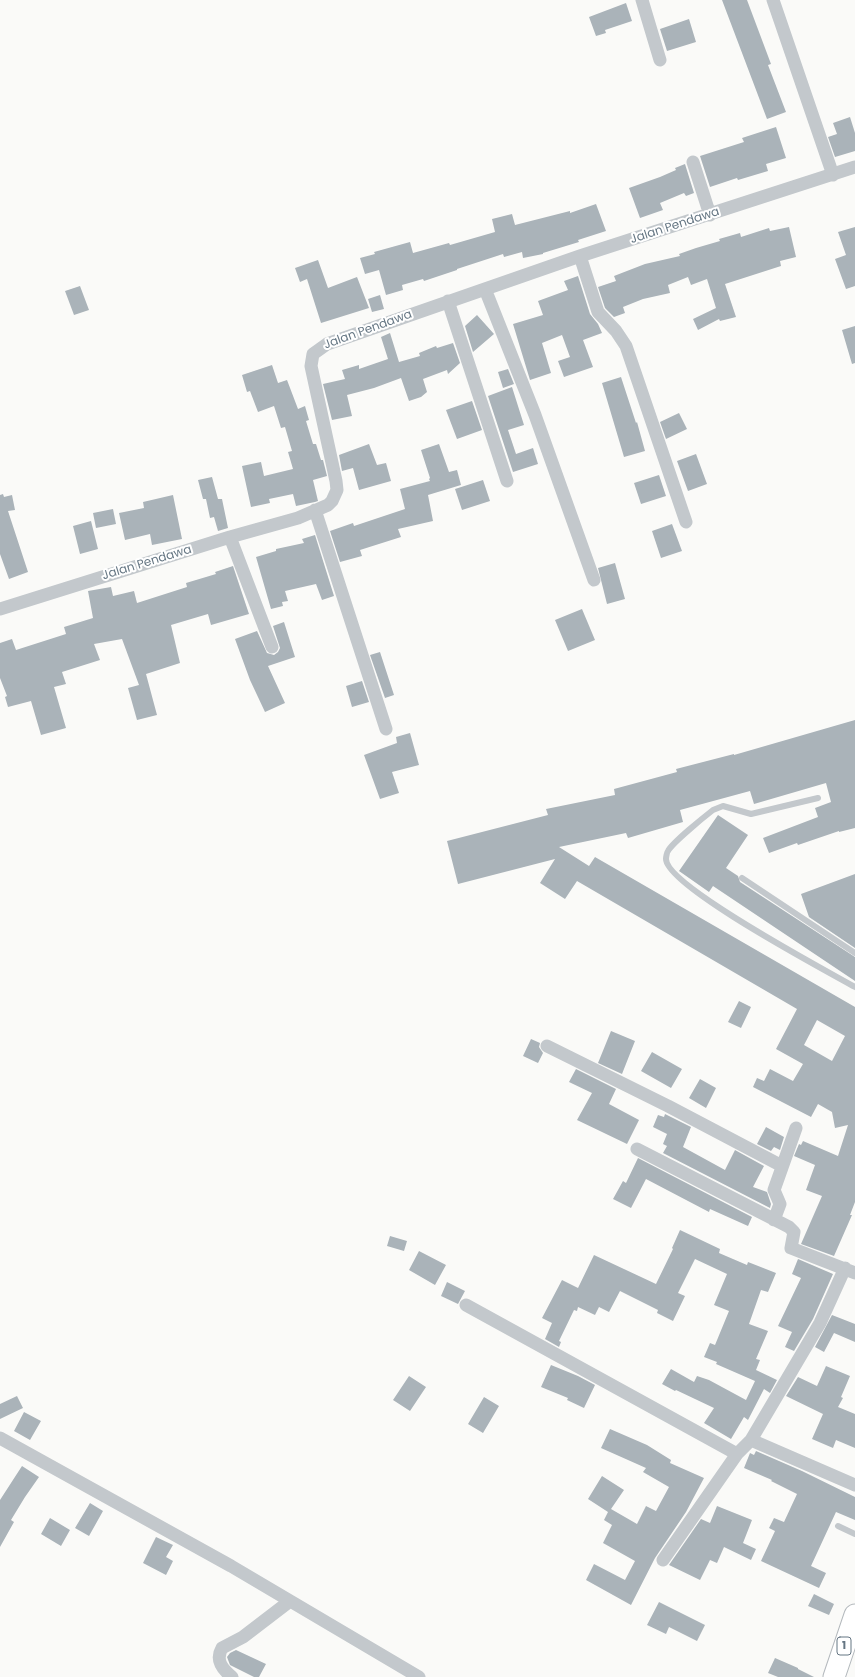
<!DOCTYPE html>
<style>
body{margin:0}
canvas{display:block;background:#fafaf8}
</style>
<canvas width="855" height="1677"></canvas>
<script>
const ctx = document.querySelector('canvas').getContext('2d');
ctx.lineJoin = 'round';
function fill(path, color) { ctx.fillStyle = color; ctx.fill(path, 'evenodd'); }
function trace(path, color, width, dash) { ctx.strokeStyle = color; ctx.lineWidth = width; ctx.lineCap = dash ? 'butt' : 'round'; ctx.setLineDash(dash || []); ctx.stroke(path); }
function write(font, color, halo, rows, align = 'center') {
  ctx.font = font + ' Poppins,sans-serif'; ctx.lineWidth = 4; ctx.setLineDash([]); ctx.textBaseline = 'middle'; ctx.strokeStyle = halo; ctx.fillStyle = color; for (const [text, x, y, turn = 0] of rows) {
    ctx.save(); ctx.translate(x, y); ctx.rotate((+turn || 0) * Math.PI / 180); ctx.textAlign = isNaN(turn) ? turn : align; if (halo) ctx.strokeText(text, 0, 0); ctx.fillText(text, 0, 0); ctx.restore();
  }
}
fill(new Path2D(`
 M 722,0 L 747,0 L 771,64 L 768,65 L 786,112 L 767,119 Z
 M 626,3 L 632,21 L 605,30 L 606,33 L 596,36 L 589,17 Z
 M 689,19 L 696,42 L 667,51 L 660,29 Z
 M 850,117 L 855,133 L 855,151 L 835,157 L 828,137 L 837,134 L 833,123 Z
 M 776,127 L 786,158 L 766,164 L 768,171 L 738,180 L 737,178 L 710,187 L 700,156 L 744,142 L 742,138 Z
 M 685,164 L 694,193 L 686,196 L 684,193 L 660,203 L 663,210 L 640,218 L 629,188 L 660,177 L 676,170 L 675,168 Z
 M 596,204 L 606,231 L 578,240 L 579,242 L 543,253 L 543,254 L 523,258 L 522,252 L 504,257 L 503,254 L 457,269 L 457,270 L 424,281 L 423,279 L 402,285 L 403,290 L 386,295 L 379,270 L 365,274 L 360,258 L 375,254 L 374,252 L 410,242 L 413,253 L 449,243 L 450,245 L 495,232 L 492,219 L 512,214 L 515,225 L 570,211 L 570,213 Z
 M 789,227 L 796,257 L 780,261 L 781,266 L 725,284 L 736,317 L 720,321 L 719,319 L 698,330 L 693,319 L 716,308 L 707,279 L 691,285 L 688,277 L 668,285 L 670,293 L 643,299 L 623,307 L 625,313 L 614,317 L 605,308 L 598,287 L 616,281 L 614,276 L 645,264 L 680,256 L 679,254 L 696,248 L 720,241 L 719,239 L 740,233 L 741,237 L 769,228 L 770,231 Z
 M 855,227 L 855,286 L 846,289 L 835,259 L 846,255 L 838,232 Z
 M 318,260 L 328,288 L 357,277 L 369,308 L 321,323 L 307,279 L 300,282 L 295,268 Z
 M 578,276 L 590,314 L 598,324 L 602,333 L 583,340 L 593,367 L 564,377 L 558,361 L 570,357 L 562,335 L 542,343 L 551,373 L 530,380 L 513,324 L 543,315 L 538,301 L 568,290 L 564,281 Z
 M 80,286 L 89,310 L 74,315 L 65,291 Z
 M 380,295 L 384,309 L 372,312 L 368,299 Z
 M 477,315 L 494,334 L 473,352 L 465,326 Z
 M 855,326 L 855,363 L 852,364 L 842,330 Z
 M 390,333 L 399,362 L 420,356 L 419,353 L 436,346 L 437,348 L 453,343 L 460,363 L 448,374 L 447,370 L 423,379 L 427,392 L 421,397 L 409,401 L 401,378 L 374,388 L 347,395 L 352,416 L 332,420 L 323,384 L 345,379 L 342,370 L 359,365 L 359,369 L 388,359 L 381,337 Z
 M 272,365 L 278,383 L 287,380 L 298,409 L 305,406 L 309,420 L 306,421 L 313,444 L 316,444 L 321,460 L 323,460 L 327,476 L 313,480 L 318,501 L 315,502 L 296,506 L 293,494 L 269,499 L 270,503 L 251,507 L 242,466 L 261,462 L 264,476 L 293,469 L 288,452 L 292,451 L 285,427 L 281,428 L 274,406 L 258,412 L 250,391 L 247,392 L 242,375 Z
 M 508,369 L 514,384 L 503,388 L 498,372 Z
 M 621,377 L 636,423 L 637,422 L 645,451 L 624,457 L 602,383 Z
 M 512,387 L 524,425 L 508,430 L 516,454 L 533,448 L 538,464 L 513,472 L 488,396 Z
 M 472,401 L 482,430 L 457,439 L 446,410 Z
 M 679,413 L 687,429 L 666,439 L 660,422 Z
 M 369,444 L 377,465 L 386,463 L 391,481 L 359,490 L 353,468 L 342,471 L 339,455 Z
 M 439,444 L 449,472 L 457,470 L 461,485 L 428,495 L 433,521 L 398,529 L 401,537 L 360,550 L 362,556 L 340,562 L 330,531 L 353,523 L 354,526 L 405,509 L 400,489 L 430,481 L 429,479 L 430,478 L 421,450 Z
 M 696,454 L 707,484 L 688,491 L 677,461 Z
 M 659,475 L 666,496 L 641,504 L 634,483 Z
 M 212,477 L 218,499 L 222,499 L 228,528 L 218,531 L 214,517 L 210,518 L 206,499 L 203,499 L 198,480 Z
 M 483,480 L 490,501 L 462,510 L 455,489 Z
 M 3,494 L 4,497 L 12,495 L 15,510 L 8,511 L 28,572 L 9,579 L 0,554 L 0,495 Z
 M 173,495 L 182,539 L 152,545 L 150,534 L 125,540 L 119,513 L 144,508 L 143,502 Z
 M 113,509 L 116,524 L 96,528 L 93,513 Z
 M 91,521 L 98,549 L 80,554 L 73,526 Z
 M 672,524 L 682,551 L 661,558 L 652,531 Z
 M 315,535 L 334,596 L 322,600 L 316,584 L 285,591 L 288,601 L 282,602 L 283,606 L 271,609 L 256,557 L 276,551 L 276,549 L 304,543 L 302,539 Z
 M 615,563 L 625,599 L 607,604 L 598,568 Z
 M 233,566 L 249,614 L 211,625 L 208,614 L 171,625 L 180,663 L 146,674 L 157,715 L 137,720 L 128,688 L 139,685 L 122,639 L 94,644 L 100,660 L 62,672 L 66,684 L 54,687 L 66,728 L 41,735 L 31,701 L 8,707 L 5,697 L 7,696 L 0,678 L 0,643 L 12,639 L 16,650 L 66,634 L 64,627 L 93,618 L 88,591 L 111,587 L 113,596 L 134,591 L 137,603 L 187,587 L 186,583 L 216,574 L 215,572 Z
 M 582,609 L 595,640 L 568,651 L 555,620 Z
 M 284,622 L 295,657 L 268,666 L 285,703 L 265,712 L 250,680 L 235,639 L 257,631 L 267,653 L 274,655 L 278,652 L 280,648 L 273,626 Z
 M 380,652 L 394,695 L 385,698 L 370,655 Z
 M 362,681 L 369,702 L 352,707 L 346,686 Z
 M 855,720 L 855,828 L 839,832 L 839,831 L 798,845 L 797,843 L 769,853 L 763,838 L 818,817 L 815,808 L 831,802 L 826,783 L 754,804 L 750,791 L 680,810 L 683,822 L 628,838 L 626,833 L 559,847 L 589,866 L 595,857 L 855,1007 L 855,1202 L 850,1215 L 852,1215 L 834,1256 L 801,1244 L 822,1196 L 806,1190 L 815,1165 L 794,1156 L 799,1144 L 801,1145 L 803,1141 L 838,1156 L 848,1125 L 835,1128 L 832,1112 L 818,1104 L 811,1117 L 753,1087 L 757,1078 L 764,1081 L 770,1069 L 793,1081 L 803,1064 L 776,1049 L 797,1009 L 577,881 L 565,899 L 540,883 L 555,859 L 458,884 L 447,841 L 548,815 L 546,809 L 615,795 L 614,789 L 677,772 L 676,769 L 734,754 L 734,755 ZM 817,1020 L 845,1036 L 832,1061 L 804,1045 Z
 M 410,733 L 419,765 L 392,772 L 399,793 L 380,799 L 364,755 L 397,743 L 396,737 Z
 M 718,815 L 748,835 L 726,868 L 738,876 L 740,882 L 855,957 L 855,981 L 713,886 L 709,892 L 679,871 Z
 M 855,874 L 855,948 L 809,917 L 801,894 Z
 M 739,1001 L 751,1007 L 741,1028 L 728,1022 Z
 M 611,1031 L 635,1041 L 622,1074 L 598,1063 Z
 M 531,1039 L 540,1043 L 539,1047 L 543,1053 L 538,1063 L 523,1056 Z
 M 652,1052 L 682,1069 L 671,1088 L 641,1071 Z
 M 576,1069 L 616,1089 L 609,1104 L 639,1120 L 627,1144 L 577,1120 L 592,1093 L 569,1082 Z
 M 700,1079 L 716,1088 L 706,1108 L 689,1098 Z
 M 665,1114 L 691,1127 L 683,1147 L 725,1170 L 735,1150 L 764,1166 L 753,1187 L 767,1192 L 771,1204 L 770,1208 L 663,1153 L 667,1146 L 663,1144 L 667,1134 L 653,1127 L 658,1115 L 664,1117 Z
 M 766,1127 L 784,1137 L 780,1150 L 774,1147 L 771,1151 L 757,1144 Z
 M 638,1158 L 752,1217 L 748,1226 L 710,1209 L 709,1212 L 646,1179 L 631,1208 L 613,1199 L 623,1181 L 626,1183 Z
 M 680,1230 L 720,1249 L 719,1253 L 747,1265 L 748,1262 L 776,1273 L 768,1292 L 761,1290 L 749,1324 L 768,1331 L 756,1359 L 760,1360 L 756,1370 L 777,1380 L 770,1393 L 764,1389 L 748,1420 L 744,1417 L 731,1439 L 704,1423 L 714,1408 L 676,1390 L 675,1391 L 662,1384 L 671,1369 L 694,1382 L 697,1376 L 709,1380 L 746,1400 L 755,1381 L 716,1364 L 717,1362 L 704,1357 L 710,1343 L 715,1345 L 729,1311 L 714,1305 L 727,1274 L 695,1259 L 678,1293 L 685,1296 L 673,1321 L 657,1313 L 658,1310 L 620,1291 L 609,1312 L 599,1307 L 595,1315 L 578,1307 L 577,1311 L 574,1310 L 559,1341 L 561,1342 L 559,1347 L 545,1339 L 552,1323 L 542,1318 L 562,1280 L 578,1288 L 594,1255 L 656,1284 L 673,1249 L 672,1248 Z
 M 390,1236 L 407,1241 L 404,1251 L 387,1246 Z
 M 419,1251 L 446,1265 L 435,1285 L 409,1270 Z
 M 798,1259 L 833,1274 L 813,1319 L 794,1351 L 785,1347 L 792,1332 L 778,1326 L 801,1278 L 792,1274 Z
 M 447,1282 L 465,1291 L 458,1304 L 441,1296 Z
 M 832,1315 L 855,1324 L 855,1342 L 834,1333 L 824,1352 L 815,1347 Z
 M 551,1365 L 578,1376 L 595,1385 L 584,1408 L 567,1400 L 568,1398 L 541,1387 Z
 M 826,1366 L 850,1376 L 841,1397 L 843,1398 L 838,1407 L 855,1414 L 855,1448 L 836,1440 L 833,1448 L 812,1439 L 823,1414 L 786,1396 L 798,1377 L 817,1386 Z
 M 409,1376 L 426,1387 L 410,1411 L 393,1400 Z
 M 17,1396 L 23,1408 L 0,1419 L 0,1404 Z
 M 484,1397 L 499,1406 L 483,1433 L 468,1424 Z
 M 24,1412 L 41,1421 L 30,1440 L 14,1431 Z
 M 610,1429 L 647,1445 L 671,1460 L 670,1463 L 704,1478 L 686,1512 L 655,1558 L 631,1605 L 586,1580 L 594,1564 L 625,1580 L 635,1561 L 603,1543 L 612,1525 L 604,1520 L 608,1512 L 588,1499 L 602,1476 L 624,1490 L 611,1509 L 637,1524 L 646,1506 L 656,1511 L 669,1487 L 643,1472 L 646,1468 L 601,1448 Z
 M 756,1451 L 802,1471 L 855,1497 L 855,1520 L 836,1512 L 811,1566 L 826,1573 L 819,1588 L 761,1561 L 775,1531 L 769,1528 L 774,1518 L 784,1522 L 797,1494 L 771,1481 L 772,1480 L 744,1468 L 750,1453 L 754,1455 Z
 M 22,1466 L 39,1477 L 25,1497 L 11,1520 L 14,1522 L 0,1547 L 0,1500 Z
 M 90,1503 L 103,1511 L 89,1536 L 75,1528 Z
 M 717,1506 L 752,1520 L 743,1543 L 756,1549 L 751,1560 L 724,1547 L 717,1563 L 710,1560 L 700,1580 L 669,1565 L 701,1519 L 710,1523 Z
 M 50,1518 L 70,1530 L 61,1546 L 41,1534 Z
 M 156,1537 L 173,1545 L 166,1557 L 173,1561 L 166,1575 L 143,1563 Z
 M 814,1594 L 834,1604 L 829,1615 L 808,1606 Z
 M 659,1602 L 705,1625 L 697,1641 L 669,1627 L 666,1634 L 647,1625 Z
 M 236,1650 L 266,1664 L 259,1677 L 254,1677 L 230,1665 L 227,1657 L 230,1653 Z
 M 775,1658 L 798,1668 L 798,1669 L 814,1677 L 778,1677 L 768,1673 Z`), '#aab3b9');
const trunk = new Path2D(`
 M 834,1677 L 855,1615`);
trace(trunk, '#b4b9bd', 23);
trace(new Path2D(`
 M 818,798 L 751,814 L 723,806 L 713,810 C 704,817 672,843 668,851 C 667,852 666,857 666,859 C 666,886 827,971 855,987
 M 742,878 L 855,953
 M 838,1526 L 855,1534`), '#c3c8cc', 6);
trace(new Path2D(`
 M 642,0 L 660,60
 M 773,0 L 833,175
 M 693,162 L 710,215
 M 580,256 L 598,312 L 616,331 L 626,346 L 686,522
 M 485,289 L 535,415 L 594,580
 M 448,301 L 507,481
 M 315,510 L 386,729
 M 230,537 L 272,647
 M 0,609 L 230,537 L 298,518 L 328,505 L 332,501 L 337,490 L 336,481 L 311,366 L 313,354 L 327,344 L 580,256 L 855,167
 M 547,1046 L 668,1106 L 782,1166
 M 637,1149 L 789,1227 L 794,1232 L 791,1248 L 855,1273
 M 774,1220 L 780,1204 L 774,1190 L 796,1128
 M 845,1268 L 820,1323 L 751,1440 L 855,1485
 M 466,1305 L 737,1454
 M 0,1438 L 231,1566 L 419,1677
 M 663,1560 L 737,1454 L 751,1440
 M 232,1677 C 222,1669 215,1660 222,1648 L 243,1637 L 290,1601`), '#c3c8cc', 13);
trace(trunk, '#fff', 21);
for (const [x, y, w] of [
 [844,1646,14]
]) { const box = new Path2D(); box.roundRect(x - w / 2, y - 9, w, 18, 3); ctx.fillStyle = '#fff'; ctx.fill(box); trace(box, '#657683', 1); }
write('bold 11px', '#657683', null, [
 ["1",844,1646]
]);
write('12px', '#657683', '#fff', [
 ["Jalan Pendawa",675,226,-18],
 ["Jalan Pendawa",368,330,-20],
 ["Jalan Pendawa",147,563,-17]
]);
</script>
